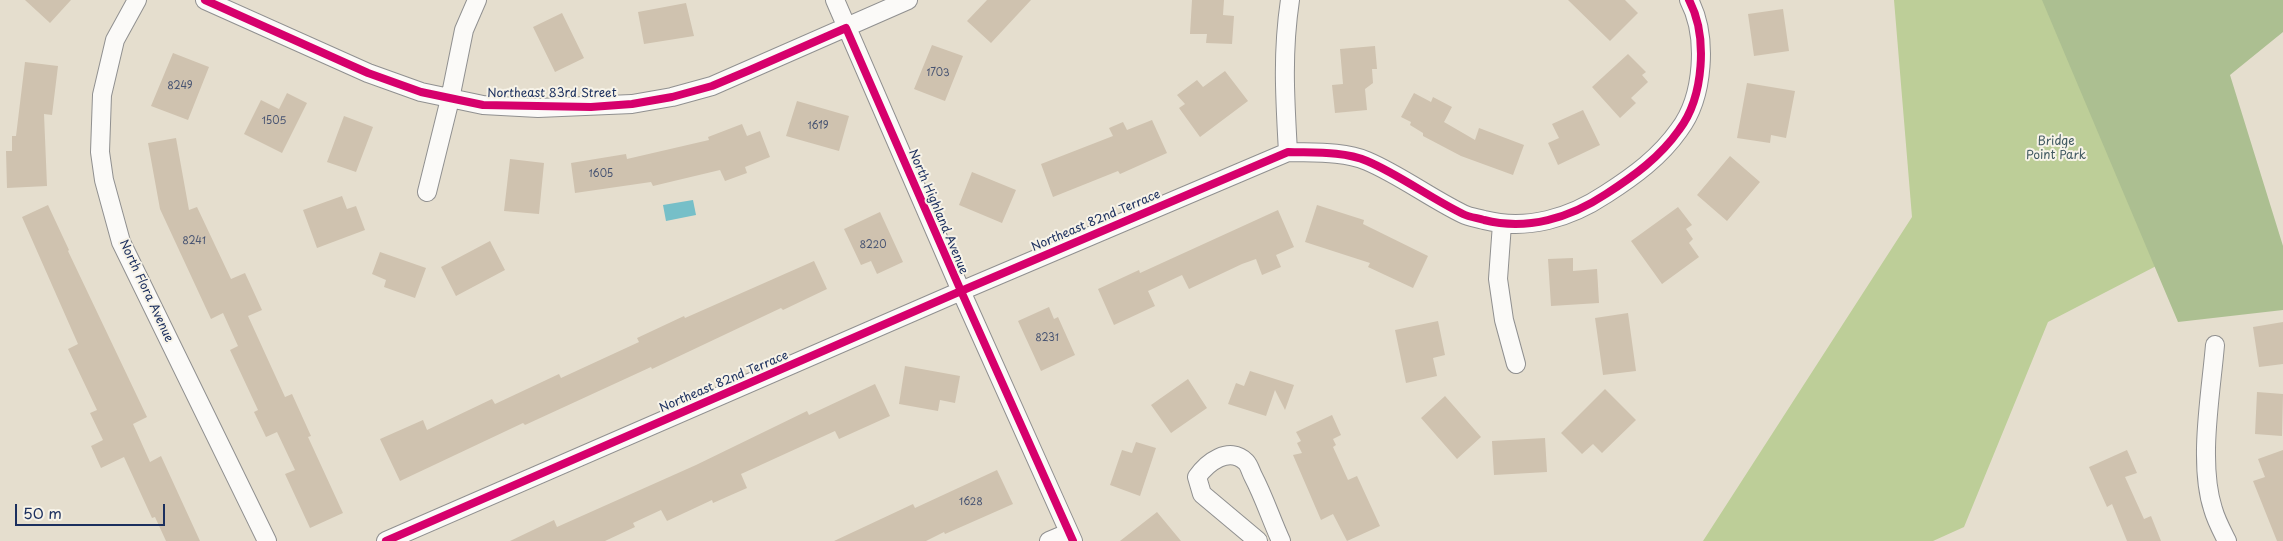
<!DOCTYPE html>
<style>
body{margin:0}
#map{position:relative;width:2283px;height:541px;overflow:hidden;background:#e5dece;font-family:"Playpen Sans",sans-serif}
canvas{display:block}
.scale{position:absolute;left:15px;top:504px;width:150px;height:22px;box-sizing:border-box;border:2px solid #1b2f5e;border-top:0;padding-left:6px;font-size:15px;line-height:18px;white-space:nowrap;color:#1b2f5e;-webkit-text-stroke:4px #f7f3e8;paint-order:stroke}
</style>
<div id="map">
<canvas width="2283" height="541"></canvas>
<div class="scale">50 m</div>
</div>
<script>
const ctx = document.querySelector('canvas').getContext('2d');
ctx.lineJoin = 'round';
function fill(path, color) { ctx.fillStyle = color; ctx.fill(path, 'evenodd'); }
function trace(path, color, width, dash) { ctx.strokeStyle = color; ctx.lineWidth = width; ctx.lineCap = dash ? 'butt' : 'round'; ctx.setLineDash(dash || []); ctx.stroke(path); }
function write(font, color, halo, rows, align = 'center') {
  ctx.font = font + ' "Playpen Sans",sans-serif'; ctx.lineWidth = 4; ctx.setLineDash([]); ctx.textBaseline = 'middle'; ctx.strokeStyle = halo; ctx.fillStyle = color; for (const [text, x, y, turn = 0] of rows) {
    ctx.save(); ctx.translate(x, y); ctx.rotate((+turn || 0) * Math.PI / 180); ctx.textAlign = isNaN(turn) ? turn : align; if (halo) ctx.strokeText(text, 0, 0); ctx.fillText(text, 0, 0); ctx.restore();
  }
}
fill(new Path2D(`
 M 1894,0 L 2255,0 L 2191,33 L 2247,219 L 2048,322 L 1964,527 L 1933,541 L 1703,541 L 1912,217 Z`), '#bdce98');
fill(new Path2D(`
 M 2042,0 L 2283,0 L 2283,32 L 2230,75 L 2283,246 L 2283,310 L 2178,322 Z`), '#acbf91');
fill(new Path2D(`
 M 693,200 L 696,215 L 666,221 L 663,205 Z`), '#76bfc8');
fill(new Path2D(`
 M 25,0 L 71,0 L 50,23 Z
 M 987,0 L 1031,0 L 991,43 L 967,21 Z
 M 1192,0 L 1224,0 L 1223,15 L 1234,16 L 1232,44 L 1206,43 L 1207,34 L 1190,34 Z
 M 1568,0 L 1625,0 L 1638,13 L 1610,41 Z
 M 686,3 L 694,36 L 644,44 L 638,12 Z
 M 1783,9 L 1789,51 L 1754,56 L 1748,14 Z
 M 562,13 L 584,58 L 555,72 L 533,27 Z
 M 932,45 L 963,56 L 945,101 L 914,89 Z
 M 1375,46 L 1377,69 L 1372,69 L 1373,83 L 1365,89 L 1367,110 L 1335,113 L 1332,85 L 1343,84 L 1340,49 Z
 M 173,53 L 209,67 L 188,120 L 151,106 Z
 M 1628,54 L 1646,72 L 1642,75 L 1648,82 L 1631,98 L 1636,103 L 1620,118 L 1592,87 Z
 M 25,62 L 58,66 L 52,115 L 44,114 L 47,186 L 7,188 L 6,151 L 12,151 L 12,136 L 16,136 Z
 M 1225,71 L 1248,101 L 1200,137 L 1179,108 L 1185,104 L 1177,95 L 1197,80 L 1203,87 Z
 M 1747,83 L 1795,91 L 1786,138 L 1771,135 L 1770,143 L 1737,138 Z
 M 287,93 L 307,103 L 282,153 L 244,134 L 261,100 L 279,109 Z
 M 1414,93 L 1431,102 L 1433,97 L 1452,107 L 1444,122 L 1475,140 L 1479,128 L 1524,145 L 1513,175 L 1461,156 L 1423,136 L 1423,133 L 1410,125 L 1411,122 L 1401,117 Z
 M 797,101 L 849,116 L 839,151 L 786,136 Z
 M 1583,110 L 1600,145 L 1558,165 L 1548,143 L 1559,138 L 1552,124 Z
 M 344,116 L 373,127 L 356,172 L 327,162 Z
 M 1152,120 L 1167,153 L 1120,174 L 1118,171 L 1053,197 L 1041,164 L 1113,136 L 1109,128 L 1123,122 L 1127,130 Z
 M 742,124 L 747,136 L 760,131 L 770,157 L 745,167 L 747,173 L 725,181 L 720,170 L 653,186 L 651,182 L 575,193 L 571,163 L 626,154 L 627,159 L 709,140 L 708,137 Z
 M 176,138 L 189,210 L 197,207 L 231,279 L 245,273 L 262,310 L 248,316 L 285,397 L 292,394 L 311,436 L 308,437 L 343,513 L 310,528 L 285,474 L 295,470 L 277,432 L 266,437 L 254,412 L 258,410 L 230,350 L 238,346 L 223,313 L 211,319 L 160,209 L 148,143 Z
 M 1730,156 L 1760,182 L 1727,221 L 1697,195 Z
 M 510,159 L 544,163 L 539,214 L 504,211 Z
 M 972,172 L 1016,190 L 1002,223 L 959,205 Z
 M 342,196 L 347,209 L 356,206 L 365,230 L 317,248 L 303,210 Z
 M 48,205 L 69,250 L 68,251 L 147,417 L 133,424 L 150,462 L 161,456 L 200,541 L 166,541 L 155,517 L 152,518 L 124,457 L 101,468 L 91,446 L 103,440 L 90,413 L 97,410 L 68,349 L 78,344 L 22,217 Z
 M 1317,205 L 1364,220 L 1363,224 L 1428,256 L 1413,288 L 1368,267 L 1370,263 L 1305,242 Z
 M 1678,207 L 1692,225 L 1686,229 L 1693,239 L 1689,243 L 1699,257 L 1662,284 L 1631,241 Z
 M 1278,210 L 1294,247 L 1276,255 L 1281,267 L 1262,275 L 1256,259 L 1242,264 L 1189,289 L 1182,275 L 1148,291 L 1155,306 L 1114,325 L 1098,289 L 1139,270 L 1140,273 Z
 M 880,212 L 903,262 L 877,274 L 871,261 L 861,265 L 844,229 Z
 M 490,241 L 505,270 L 456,296 L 441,267 Z
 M 380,252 L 426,268 L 415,298 L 384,287 L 386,280 L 372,274 Z
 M 1573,258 L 1573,271 L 1597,269 L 1599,303 L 1551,306 L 1548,259 Z
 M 814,261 L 827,289 L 783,310 L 781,308 L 652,369 L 651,367 L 525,425 L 523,423 L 400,481 L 380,439 L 423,420 L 427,430 L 492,399 L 495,404 L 559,374 L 561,378 L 639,342 L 637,338 L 684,316 L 685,318 Z
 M 1049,307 L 1054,319 L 1058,317 L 1075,355 L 1041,371 L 1018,321 Z
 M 1628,313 L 1636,371 L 1603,375 L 1595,318 Z
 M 1438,321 L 1445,355 L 1433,358 L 1437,376 L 1406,383 L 1395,330 Z
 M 2283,322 L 2283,364 L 2259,367 L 2253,327 Z
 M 905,366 L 960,376 L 955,403 L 940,400 L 938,411 L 899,404 Z
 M 1250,371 L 1294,385 L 1285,410 L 1275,390 L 1266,416 L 1228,404 L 1236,383 L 1244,386 Z
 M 1188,379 L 1207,408 L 1171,433 L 1151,405 Z
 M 875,384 L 890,416 L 839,439 L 835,431 L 741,474 L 747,488 L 713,503 L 712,500 L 667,521 L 661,510 L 633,523 L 635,527 L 605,541 L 510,541 L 554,520 L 557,527 L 696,465 L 807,411 L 809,415 Z
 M 1605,389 L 1636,420 L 1602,453 L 1593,444 L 1582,454 L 1561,433 Z
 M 2257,392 L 2283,394 L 2282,436 L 2255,434 Z
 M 1445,396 L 1481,437 L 1457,459 L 1421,418 Z
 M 1332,415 L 1341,435 L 1333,439 L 1336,445 L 1333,447 L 1348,480 L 1357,476 L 1380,526 L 1347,541 L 1333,514 L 1321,520 L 1293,455 L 1302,453 L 1297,443 L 1301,441 L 1296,432 Z
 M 1545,438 L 1547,472 L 1494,475 L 1492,441 Z
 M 1136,442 L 1156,448 L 1140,496 L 1110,485 L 1122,450 L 1132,453 Z
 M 2127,450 L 2137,473 L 2125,477 L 2144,519 L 2151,516 L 2161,541 L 2127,541 L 2112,504 L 2107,507 L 2089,467 Z
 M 2283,450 L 2283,541 L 2277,541 L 2253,481 L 2265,477 L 2258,459 Z
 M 997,470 L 1013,504 L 945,534 L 944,532 L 926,541 L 834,541 L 913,504 L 915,508 Z
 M 1157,512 L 1181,541 L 1120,541 Z`), '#cfc2af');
const minor = new Path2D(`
 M 137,0 L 115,40 L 102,95 L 100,152 L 104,180 L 121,242 L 267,541
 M 205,0 L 368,73 L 421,92 L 483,105 L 538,108 L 632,104 L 672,97 L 712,86 L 908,0
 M 835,0 L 961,291 L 1073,541
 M 1288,152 C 1285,99 1282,53 1290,0
 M 427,192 L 450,99 L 464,30 L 477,0
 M 1502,224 L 1498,279 L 1504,320 L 1516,364
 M 2215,345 C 2211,393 2198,463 2213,509 C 2216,520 2222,531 2227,541
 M 386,541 L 961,291 L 1288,152 C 1313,153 1343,151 1367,161 C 1400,175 1430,198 1463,214 C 1469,217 1477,218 1484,220 C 1527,231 1570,218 1606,194 C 1634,176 1660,157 1679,130 C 1704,97 1708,36 1689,0
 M 1049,541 L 1068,533
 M 1258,541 L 1202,494 L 1197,477 C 1207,463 1229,445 1246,462 C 1249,465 1251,472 1253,476 C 1264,497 1271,519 1281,541`);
trace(minor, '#909090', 20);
trace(minor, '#fbfaf8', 18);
trace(new Path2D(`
 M 205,0 L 368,73 L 421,92 L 483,105 L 591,107 L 632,104 L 672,97 L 712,86 L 750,70 L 846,28 L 961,291 L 1073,541
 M 386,541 L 961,291 L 1288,152 C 1313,153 1343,151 1367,161 C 1400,175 1430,198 1463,214 C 1469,217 1477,218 1484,220 C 1527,231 1570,218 1606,194 C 1634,176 1660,157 1679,130 C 1704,97 1708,36 1689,0`), '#d6006c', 8);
write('10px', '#485472', null, [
 ["1703",938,73],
 ["8249",180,86],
 ["1505",274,121],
 ["1619",818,126],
 ["1605",601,174],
 ["8241",194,241],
 ["8220",873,245],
 ["8231",1047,338],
 ["1628",971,502]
]);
write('12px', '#1b2f5e', '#f7f3e8', [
 ["Northeast 83rd Street",552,94],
 ["North Highland Avenue",938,212,67],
 ["Northeast 82nd Terrace",1096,221,-23],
 ["North Flora Avenue",146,291,65],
 ["Northeast 82nd Terrace",724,382,-23]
]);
write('12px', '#425a62', '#f7f3e8', [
 ["Bridge",2056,142],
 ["Point Park",2056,156]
]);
</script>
